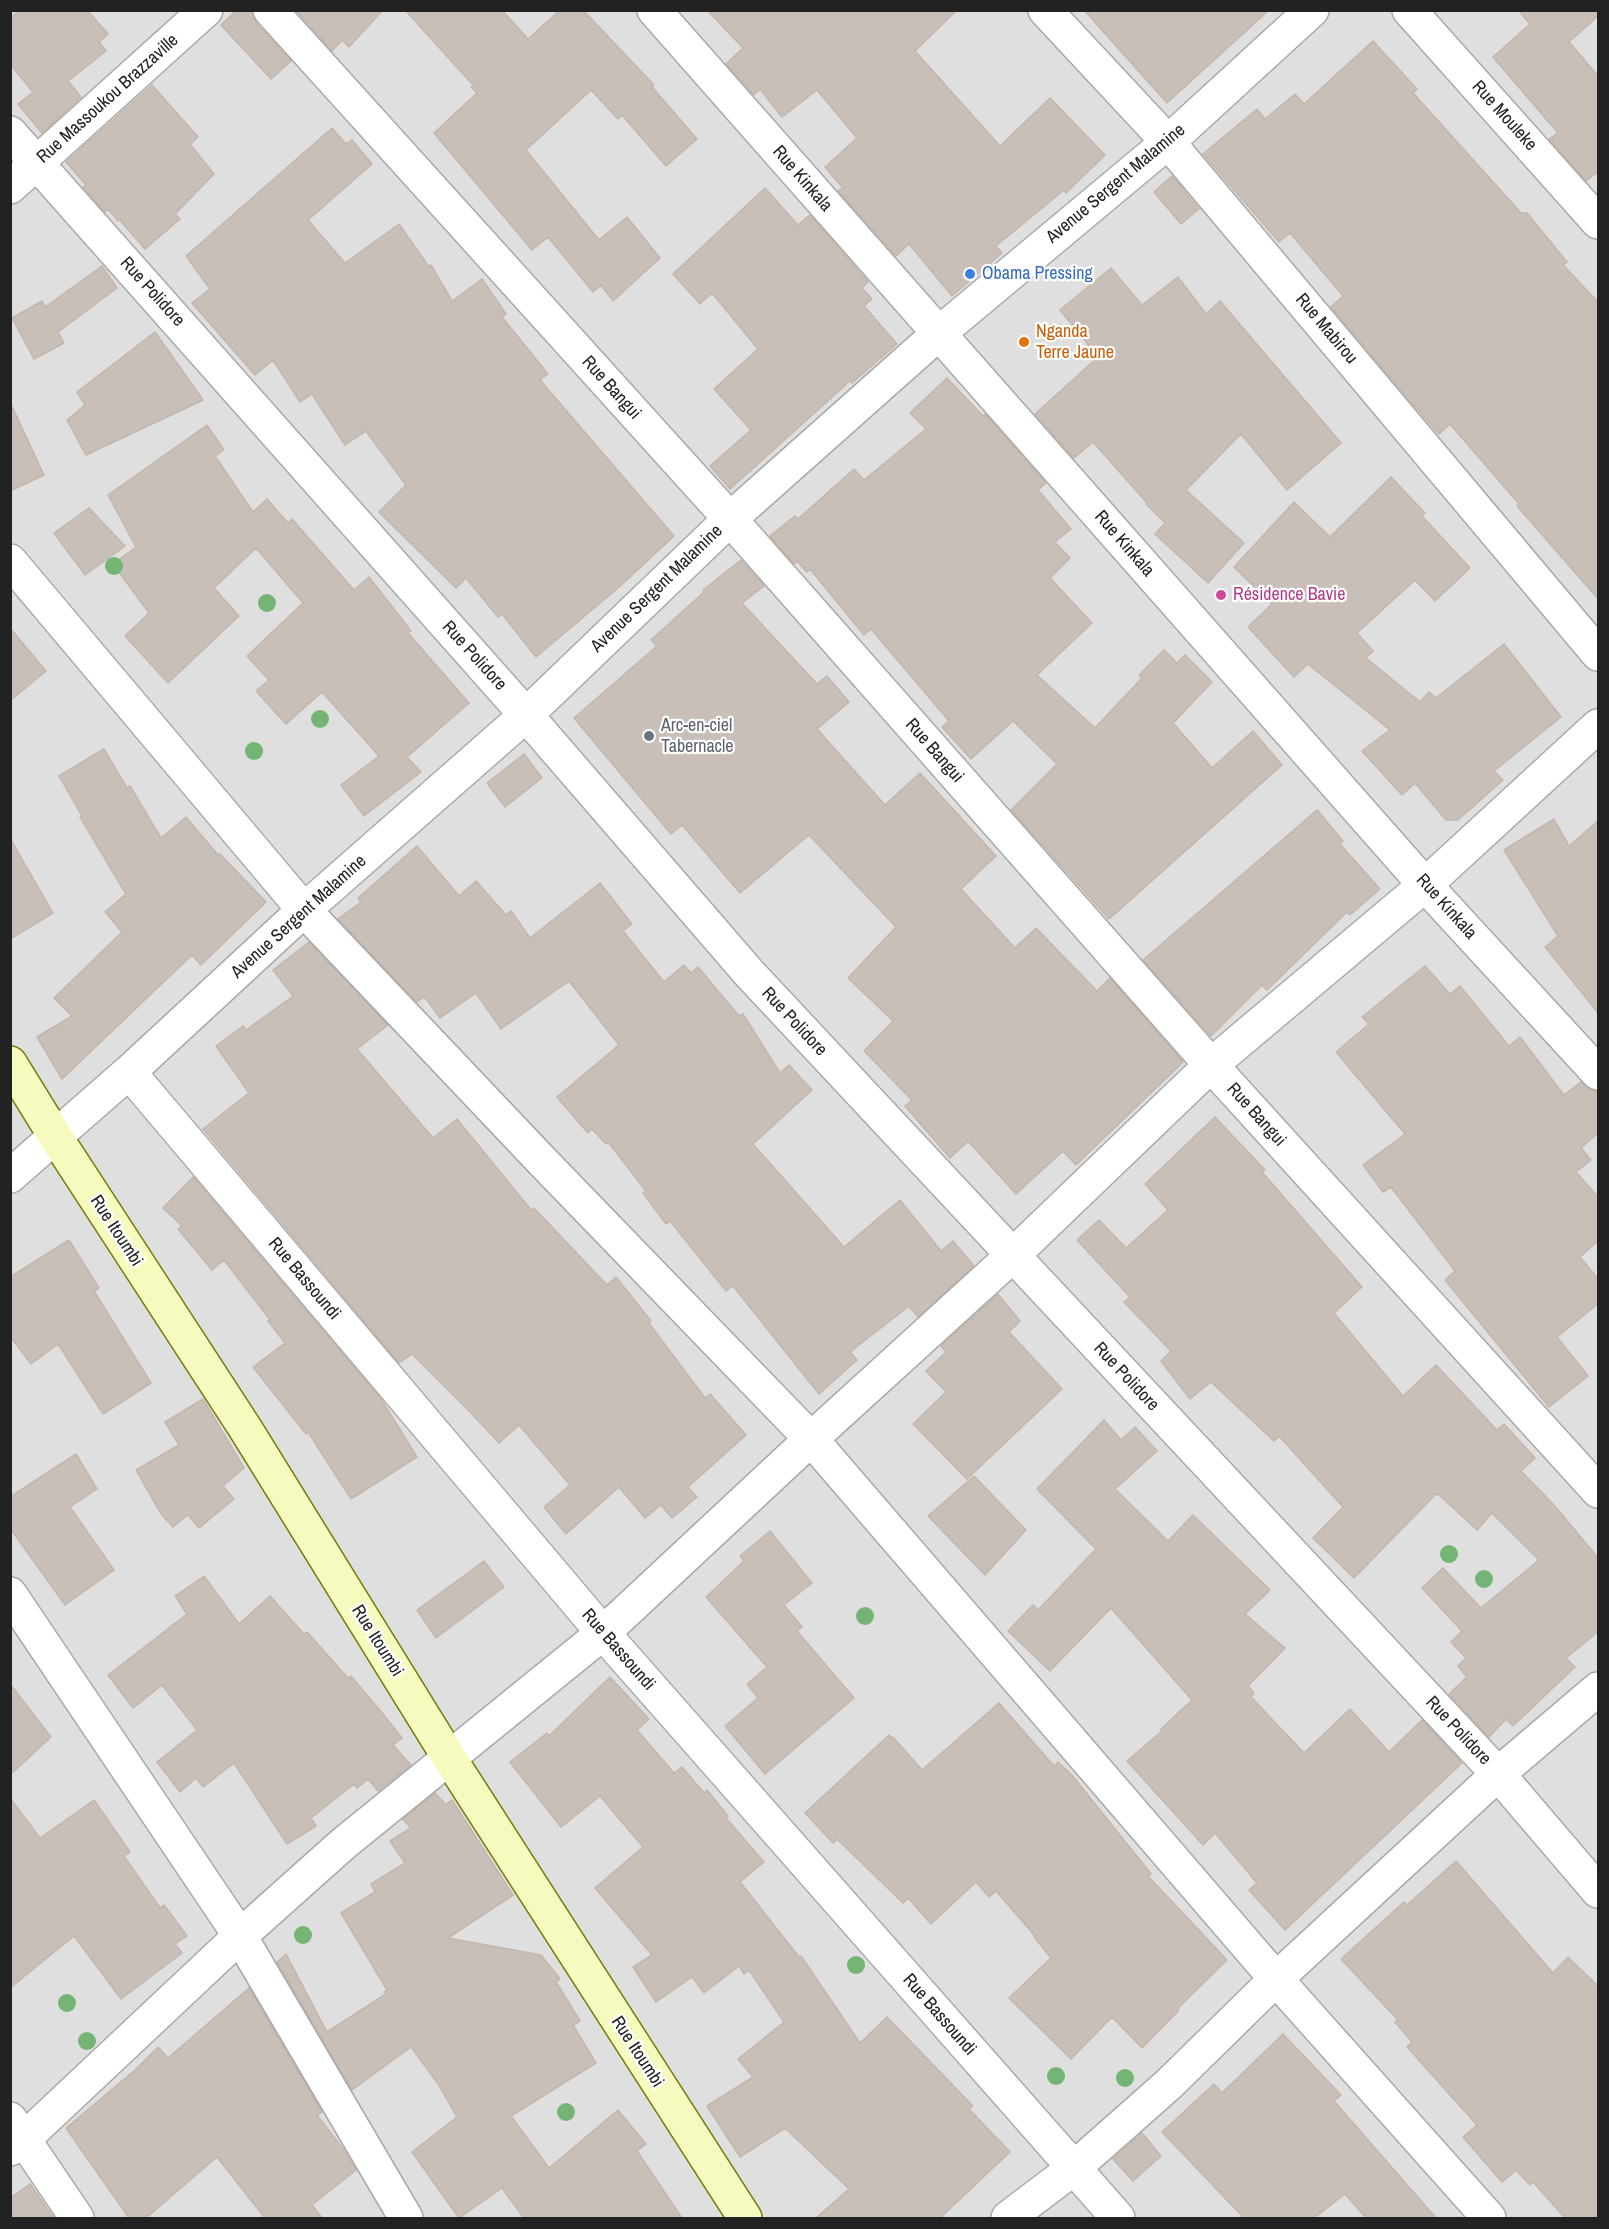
<!DOCTYPE html>
<meta charset="utf-8">
<style>
body{margin:0}
#map{position:relative;width:1609px;height:2229px;overflow:hidden;background:#f2efe9;font-family:"Archivo Narrow",sans-serif}
canvas{display:block}
.frame{position:absolute;inset:0;border:12px solid #222;pointer-events:none}
</style>
<div id="map">
<canvas width="1609" height="2229"></canvas>
<div class="frame"></div>
</div>
<script>
const ctx = document.querySelector('canvas').getContext('2d');
ctx.lineJoin = 'round';
function fill(path, color) { ctx.fillStyle = color; ctx.fill(path, 'evenodd'); }
function trace(path, color, width, dash) { ctx.strokeStyle = color; ctx.lineWidth = width; ctx.lineCap = dash ? 'butt' : 'round'; ctx.setLineDash(dash || []); ctx.stroke(path); }
function write(font, color, halo, rows, align = 'center') {
  ctx.font = font + ' "Archivo Narrow",sans-serif'; ctx.lineWidth = 4.5; ctx.setLineDash([]); ctx.textBaseline = 'middle'; ctx.strokeStyle = halo; ctx.fillStyle = color; for (const [text, x, y, turn = 0] of rows) {
    ctx.save(); ctx.translate(x, y); ctx.rotate((+turn || 0) * Math.PI / 180); ctx.textAlign = isNaN(turn) ? turn : align; if (halo) ctx.strokeText(text, 0, 0); ctx.fillText(text, 0, 0); ctx.restore();
  }
}
fill(new Path2D(`
 M 11,11 L 1598,11 L 1598,2218 L 11,2218 Z`), '#e0dfdf');
const building = new Path2D(`
 M 20,10 L 87,10 L 108,34 L 99,42 L 106,51 L 68,81 L 81,97 L 42,133 L 18,104 L 33,92 L 10,64 L 10,18 Z
 M 237,10 L 252,10 L 256,23 L 291,61 L 271,79 L 221,25 Z
 M 296,10 L 383,10 L 349,47 L 342,40 L 332,51 Z
 M 405,10 L 502,10 L 528,39 L 560,10 L 583,10 L 654,85 L 652,87 L 697,139 L 666,166 L 622,115 L 618,119 L 591,90 L 526,150 L 599,240 L 627,217 L 660,258 L 613,301 L 601,285 L 593,292 L 548,237 L 532,250 L 434,133 L 477,93 L 471,87 L 473,85 Z
 M 707,10 L 957,10 L 915,51 L 1000,146 L 1050,98 L 1105,155 L 1066,193 L 1064,190 L 996,246 L 1002,253 L 952,296 L 909,244 L 896,256 L 838,191 L 843,188 L 825,167 L 857,138 L 817,90 L 782,117 L 760,89 L 754,95 L 726,64 L 743,48 Z
 M 1084,10 L 1269,10 L 1167,103 Z
 M 1518,10 L 1599,10 L 1599,15 L 1569,42 L 1599,77 L 1599,171 L 1586,181 L 1549,139 L 1558,133 L 1493,57 L 1530,24 Z
 M 1373,41 L 1417,89 L 1413,93 L 1521,213 L 1527,213 L 1567,262 L 1563,265 L 1599,303 L 1599,600 L 1517,506 L 1519,504 L 1450,424 L 1439,434 L 1418,410 L 1331,307 L 1343,296 L 1290,233 L 1279,242 L 1203,154 L 1257,109 L 1265,119 L 1295,94 L 1304,104 Z
 M 152,85 L 198,137 L 190,144 L 214,174 L 175,214 L 180,219 L 145,249 L 119,219 L 118,221 L 108,209 L 105,212 L 83,187 L 86,185 L 66,162 Z
 M 332,128 L 346,144 L 352,140 L 372,164 L 308,220 L 345,263 L 399,224 L 429,267 L 431,265 L 452,301 L 482,279 L 506,314 L 502,317 L 548,374 L 540,380 L 674,536 L 618,588 L 536,657 L 502,614 L 498,617 L 466,578 L 456,588 L 379,512 L 406,485 L 366,431 L 345,445 L 312,394 L 300,402 L 273,360 L 255,375 L 192,303 L 210,289 L 186,256 Z
 M 1172,176 L 1199,209 L 1181,224 L 1154,192 Z
 M 765,188 L 798,225 L 810,215 L 868,282 L 862,288 L 872,299 L 864,306 L 897,344 L 852,383 L 850,381 L 730,489 L 710,466 L 751,430 L 714,389 L 758,349 L 712,293 L 700,304 L 673,274 Z
 M 102,266 L 117,288 L 58,332 L 64,343 L 34,359 L 12,318 L 42,301 L 45,307 Z
 M 1111,268 L 1142,305 L 1178,277 L 1206,314 L 1220,301 L 1341,443 L 1287,490 L 1241,434 L 1186,490 L 1244,543 L 1208,583 L 1155,534 L 1165,523 L 1146,504 L 1147,503 L 1093,442 L 1074,458 L 1035,414 L 1098,357 L 1060,310 Z
 M 155,332 L 203,400 L 86,455 L 67,420 L 85,405 L 77,392 Z
 M 947,378 L 983,416 L 985,414 L 1046,483 L 1038,490 L 1071,529 L 1055,542 L 1070,558 L 1050,578 L 1092,623 L 1037,675 L 1095,728 L 1142,678 L 1139,675 L 1164,650 L 1177,663 L 1185,655 L 1212,682 L 1173,723 L 1212,768 L 1253,731 L 1282,765 L 1109,919 L 1011,810 L 1057,764 L 1013,721 L 971,759 L 942,727 L 949,721 L 871,629 L 864,635 L 810,569 L 807,572 L 797,561 L 794,564 L 770,536 L 795,516 L 798,519 L 854,469 L 864,480 L 926,429 L 910,413 Z
 M 10,402 L 44,475 L 10,491 Z
 M 207,425 L 224,450 L 215,456 L 253,512 L 267,499 L 288,523 L 292,519 L 354,590 L 369,577 L 411,631 L 408,633 L 469,703 L 407,757 L 421,772 L 364,816 L 341,785 L 379,756 L 322,692 L 286,724 L 256,691 L 269,680 L 247,656 L 303,603 L 256,548 L 214,588 L 239,616 L 168,683 L 125,636 L 149,613 L 113,564 L 136,547 L 108,495 Z
 M 1391,477 L 1425,513 L 1422,516 L 1470,568 L 1435,601 L 1415,580 L 1357,633 L 1373,651 L 1366,658 L 1420,702 L 1429,692 L 1436,698 L 1504,644 L 1561,717 L 1494,771 L 1503,780 L 1458,820 L 1446,820 L 1415,783 L 1402,795 L 1362,751 L 1390,730 L 1308,664 L 1294,677 L 1248,627 L 1272,604 L 1234,567 L 1294,502 L 1330,537 Z
 M 89,508 L 125,546 L 85,575 L 54,533 Z
 M 741,560 L 764,586 L 742,603 L 817,684 L 827,676 L 849,702 L 817,729 L 885,805 L 920,773 L 996,856 L 961,889 L 1015,948 L 1036,928 L 1097,991 L 1110,978 L 1183,1062 L 1076,1165 L 1063,1151 L 1016,1194 L 968,1141 L 950,1158 L 905,1106 L 912,1100 L 864,1051 L 893,1021 L 848,978 L 896,927 L 809,835 L 740,893 L 682,825 L 671,834 L 574,718 L 657,646 L 651,640 L 704,592 L 703,590 Z
 M 10,628 L 46,671 L 10,701 Z
 M 104,749 L 127,788 L 130,786 L 161,838 L 186,817 L 218,855 L 220,854 L 266,902 L 201,965 L 192,955 L 62,1079 L 37,1037 L 72,1016 L 54,998 L 122,932 L 105,912 L 126,894 L 80,817 L 82,816 L 59,776 Z
 M 524,754 L 542,778 L 505,807 L 487,783 Z
 M 1317,810 L 1343,841 L 1340,844 L 1380,889 L 1350,915 L 1347,912 L 1267,990 L 1262,985 L 1211,1036 L 1143,960 Z
 M 1554,819 L 1569,846 L 1599,820 L 1599,1014 L 1545,947 L 1558,936 L 1504,850 Z
 M 10,838 L 53,913 L 10,939 Z
 M 417,846 L 459,896 L 476,881 L 506,915 L 511,911 L 530,938 L 600,883 L 632,924 L 623,931 L 664,982 L 684,965 L 691,973 L 698,967 L 739,1016 L 743,1014 L 780,1073 L 789,1065 L 812,1090 L 753,1144 L 844,1247 L 900,1200 L 941,1251 L 953,1241 L 974,1266 L 918,1317 L 909,1306 L 850,1352 L 857,1360 L 819,1394 L 733,1286 L 726,1291 L 670,1221 L 666,1224 L 643,1193 L 646,1191 L 608,1142 L 606,1144 L 592,1129 L 588,1133 L 557,1097 L 619,1045 L 569,981 L 501,1029 L 476,993 L 440,1018 L 427,1000 L 424,997 L 417,1002 L 338,919 L 361,902 L 358,898 Z
 M 309,942 L 388,1025 L 357,1049 L 433,1138 L 457,1119 L 532,1211 L 534,1208 L 607,1285 L 616,1277 L 651,1321 L 649,1323 L 705,1398 L 710,1394 L 746,1435 L 688,1487 L 697,1497 L 672,1518 L 661,1505 L 645,1518 L 619,1487 L 566,1534 L 544,1507 L 570,1485 L 519,1425 L 499,1443 L 470,1412 L 412,1354 L 399,1363 L 203,1129 L 249,1093 L 216,1046 L 243,1026 L 246,1030 L 293,996 L 273,970 Z
 M 1425,966 L 1450,994 L 1460,986 L 1509,1046 L 1520,1037 L 1564,1095 L 1581,1082 L 1592,1091 L 1599,1091 L 1599,1132 L 1581,1148 L 1591,1160 L 1576,1172 L 1599,1198 L 1599,1240 L 1580,1257 L 1599,1280 L 1599,1303 L 1557,1337 L 1588,1376 L 1549,1407 L 1445,1280 L 1455,1271 L 1391,1187 L 1383,1192 L 1363,1165 L 1405,1134 L 1336,1052 L 1369,1024 L 1362,1017 Z
 M 1215,1117 L 1265,1170 L 1262,1172 L 1362,1287 L 1334,1313 L 1403,1396 L 1436,1365 L 1497,1430 L 1504,1424 L 1535,1458 L 1521,1471 L 1554,1505 L 1599,1559 L 1599,1631 L 1566,1658 L 1575,1667 L 1513,1726 L 1506,1719 L 1489,1737 L 1449,1694 L 1467,1677 L 1458,1666 L 1466,1658 L 1451,1642 L 1462,1631 L 1422,1588 L 1443,1568 L 1481,1608 L 1539,1560 L 1492,1513 L 1477,1530 L 1437,1493 L 1354,1578 L 1313,1538 L 1343,1507 L 1279,1436 L 1274,1441 L 1211,1382 L 1190,1399 L 1161,1361 L 1171,1351 L 1124,1302 L 1130,1297 L 1077,1240 L 1099,1220 L 1126,1248 L 1168,1210 L 1145,1184 Z
 M 193,1177 L 381,1399 L 417,1457 L 351,1499 L 308,1432 L 306,1434 L 253,1367 L 285,1343 L 268,1321 L 270,1320 L 224,1260 L 212,1270 L 178,1229 L 182,1226 L 163,1208 Z
 M 69,1240 L 99,1288 L 94,1291 L 151,1383 L 103,1414 L 58,1344 L 31,1364 L 10,1336 L 10,1277 Z
 M 998,1294 L 1020,1321 L 1009,1332 L 1062,1389 L 967,1479 L 913,1424 L 946,1392 L 926,1371 L 946,1352 L 941,1346 Z
 M 203,1399 L 244,1468 L 223,1486 L 234,1499 L 199,1528 L 188,1515 L 173,1527 L 161,1514 L 136,1470 L 179,1445 L 165,1422 Z
 M 1104,1420 L 1121,1440 L 1135,1427 L 1157,1451 L 1115,1489 L 1168,1541 L 1193,1515 L 1270,1590 L 1245,1614 L 1285,1648 L 1248,1686 L 1254,1693 L 1251,1697 L 1304,1753 L 1350,1709 L 1389,1752 L 1422,1720 L 1462,1763 L 1285,1930 L 1249,1890 L 1257,1883 L 1215,1833 L 1203,1845 L 1127,1761 L 1162,1731 L 1161,1729 L 1192,1700 L 1111,1608 L 1050,1671 L 1008,1631 L 1033,1605 L 1038,1610 L 1096,1549 L 1037,1489 Z
 M 76,1454 L 97,1489 L 70,1507 L 114,1570 L 65,1605 L 10,1528 L 10,1497 Z
 M 974,1476 L 1026,1530 L 985,1575 L 928,1516 Z
 M 770,1531 L 812,1583 L 784,1605 L 802,1627 L 797,1631 L 854,1698 L 765,1774 L 725,1726 L 758,1698 L 747,1684 L 767,1667 L 706,1597 L 744,1561 L 740,1556 Z
 M 484,1561 L 504,1587 L 436,1638 L 417,1610 Z
 M 204,1576 L 239,1624 L 270,1596 L 304,1634 L 307,1632 L 348,1678 L 351,1676 L 383,1714 L 402,1738 L 393,1745 L 411,1765 L 378,1791 L 368,1779 L 357,1788 L 354,1784 L 311,1818 L 316,1826 L 287,1844 L 234,1763 L 203,1787 L 196,1778 L 180,1792 L 157,1762 L 197,1730 L 162,1685 L 133,1708 L 108,1675 L 187,1614 L 175,1596 Z
 M 610,1677 L 649,1719 L 637,1730 L 674,1773 L 682,1767 L 704,1793 L 707,1790 L 728,1816 L 726,1818 L 764,1862 L 740,1882 L 799,1957 L 801,1956 L 860,2043 L 887,2017 L 973,2106 L 969,2109 L 1010,2152 L 940,2218 L 816,2218 L 849,2189 L 785,2128 L 740,2157 L 707,2106 L 753,2077 L 738,2059 L 784,2022 L 749,1970 L 744,1974 L 739,1966 L 704,1993 L 692,1977 L 656,2002 L 633,1967 L 652,1955 L 595,1888 L 643,1847 L 600,1796 L 561,1827 L 510,1762 L 547,1733 L 549,1736 Z
 M 10,1684 L 51,1737 L 10,1775 Z
 M 999,1703 L 1054,1766 L 1058,1762 L 1071,1774 L 1151,1874 L 1148,1876 L 1227,1960 L 1177,2009 L 1179,2010 L 1142,2048 L 1112,2017 L 1071,2059 L 1009,1998 L 1051,1958 L 1034,1937 L 1035,1936 L 996,1891 L 989,1897 L 976,1882 L 931,1924 L 908,1898 L 903,1903 L 837,1839 L 833,1843 L 805,1813 L 889,1735 L 891,1738 L 893,1737 L 922,1770 Z
 M 435,1793 L 446,1805 L 452,1800 L 513,1895 L 448,1938 L 541,1955 L 560,1979 L 556,1982 L 580,2021 L 573,2025 L 596,2063 L 511,2116 L 549,2168 L 618,2110 L 646,2144 L 637,2151 L 682,2218 L 524,2218 L 502,2188 L 459,2218 L 412,2152 L 457,2117 L 438,2084 L 411,2047 L 352,2090 L 277,1962 L 286,1954 L 327,2032 L 386,1994 L 384,1992 L 387,1990 L 341,1913 L 375,1892 L 371,1884 L 405,1863 L 390,1841 L 411,1828 L 403,1819 Z
 M 10,1798 L 40,1838 L 94,1800 L 130,1852 L 124,1856 L 160,1908 L 164,1905 L 187,1936 L 175,1944 L 182,1953 L 121,1999 L 74,1936 L 10,1988 Z
 M 1456,1861 L 1553,1973 L 1568,1957 L 1599,1987 L 1599,2218 L 1565,2218 L 1533,2182 L 1530,2185 L 1516,2170 L 1502,2182 L 1463,2137 L 1477,2125 L 1407,2047 L 1412,2042 L 1395,2022 L 1398,2020 L 1341,1959 L 1404,1902 L 1407,1905 Z
 M 249,1988 L 322,2112 L 317,2115 L 343,2149 L 356,2170 L 312,2205 L 322,2218 L 265,2218 L 217,2157 L 146,2218 L 129,2218 L 66,2128 L 135,2070 L 158,2047 L 168,2058 Z
 M 1283,2034 L 1341,2095 L 1334,2101 L 1436,2218 L 1366,2218 L 1345,2194 L 1314,2218 L 1244,2218 L 1162,2132 L 1214,2084 L 1222,2093 Z
 M 1142,2133 L 1161,2156 L 1133,2181 L 1113,2159 Z
 M 30,2184 L 53,2217 L 55,2218 L 10,2218 L 10,2198 Z`);
fill(building, '#c7bfb8');
trace(building, '#c4b6ab', 1.5);
const street = new Path2D(`
 M 270,10 L 730,519 L 1211,1065 L 1598,1491
 M 654,10 L 1425,885 L 1598,1073
 M 1045,10 L 1168,142 L 1598,654
 M 1409,10 L 1598,222
 M 10,133 L 526,715 L 749,973 L 1498,1774 L 1598,1891
 M 10,187 L 206,10
 M 10,561 L 304,910 L 542,1161 L 811,1439 L 1276,1979 L 1489,2218
 M 129,1072 L 603,1633 L 1118,2218
 M 10,1176 L 129,1072 L 304,910 L 526,715 L 730,519 L 938,334 L 1168,142 L 1312,10
 M 10,1594 L 240,1936 L 406,2218
 M 10,2119 L 77,2218
 M 10,2149 L 24,2139 L 240,1936 L 343,1844 L 603,1633 L 811,1439 L 1012,1256 L 1211,1065 L 1425,885 L 1598,726
 M 1008,2218 L 1074,2168 L 1169,2084 L 1276,1979 L 1498,1774 L 1598,1689`);
const secondary = new Path2D(`
 M 10,1063 L 55,1136 L 245,1428 L 448,1756 L 745,2218`);
trace(street, '#a9a9a9', 36);
trace(secondary, '#707d05', 36);
trace(street, '#fff', 33);
trace(secondary, '#f7fabf', 33);
ctx.fillStyle = '#74b475';
for (const [x, y] of [
 [114,566],
 [267,603],
 [320,719],
 [254,751],
 [1449,1554],
 [1484,1579],
 [865,1616],
 [303,1935],
 [856,1965],
 [67,2003],
 [87,2041],
 [1056,2076],
 [1125,2078],
 [566,2112]
]) { ctx.beginPath(); ctx.arc(x, y, 9, 0, 2 * Math.PI); ctx.fill(); }
for (const [x, y, r, color] of [
 [970,274,6,"#3f7fe0"],
 [1024,342,6,"#e8710a"],
 [1221,595,6,"#d1479c"],
 [649,736,6,"#6b7280"]
]) { const dot = new Path2D(); dot.arc(x, y, r, 0, 2 * Math.PI); ctx.fillStyle = color; ctx.fill(dot); trace(dot, '#fff', 2); }
write('18px', '#222', '#fff', [
 ["Rue Massoukou Brazzaville",108,99,-42],
 ["Rue Mouleke",1504,116,48],
 ["Rue Kinkala",802,179,49],
 ["Avenue Sergent Malamine",1116,184,-40],
 ["Rue Polidore",152,292,48],
 ["Rue Mabirou",1326,329,50],
 ["Rue Bangui",611,388,48],
 ["Rue Kinkala",1124,544,49],
 ["Avenue Sergent Malamine",657,589,-44],
 ["Rue Polidore",474,656,48],
 ["Rue Bangui",934,751,49],
 ["Rue Kinkala",1446,907,48],
 ["Avenue Sergent Malamine",299,917,-42],
 ["Rue Polidore",794,1022,47],
 ["Rue Bangui",1256,1115,48],
 ["Rue Itoumbi",116,1231,57],
 ["Rue Bassoundi",304,1279,50],
 ["Rue Polidore",1126,1377,47],
 ["Rue Itoumbi",377,1641,58],
 ["Rue Bassoundi",618,1650,49],
 ["Rue Polidore",1458,1731,47],
 ["Rue Bassoundi",939,2015,49],
 ["Rue Itoumbi",637,2052,57]
]);
write('18px', '#366cbe', '#fff', [
 ["Obama Pressing",982,274]
], 'left');
write('18px', '#c56008', '#fff', [
 ["Nganda",1036,332],
 ["Terre Jaune",1036,353]
], 'left');
write('18px', '#b23c85', '#fff', [
 ["Résidence Bavie",1233,595]
], 'left');
write('18px', '#5b616d', '#fff', [
 ["Arc-en-ciel",661,726],
 ["Tabernacle",661,747]
], 'left');
</script>
